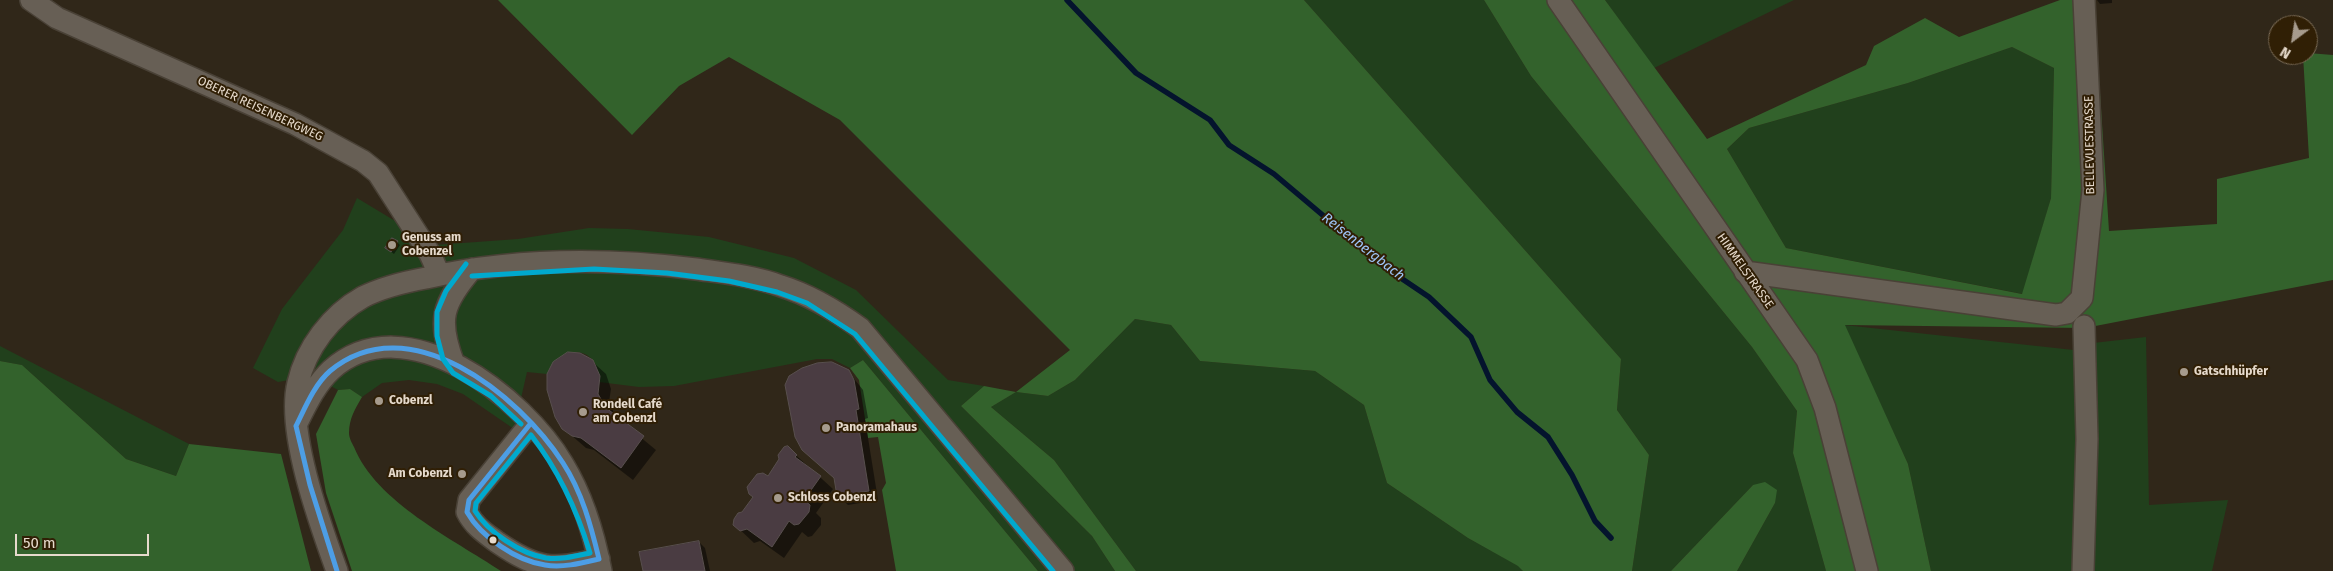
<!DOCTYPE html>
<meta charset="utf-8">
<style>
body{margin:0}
#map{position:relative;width:2333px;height:571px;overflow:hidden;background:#302719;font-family:"Fira Sans",sans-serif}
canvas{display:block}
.north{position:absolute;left:2268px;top:15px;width:50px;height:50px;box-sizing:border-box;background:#301f05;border:1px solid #796a55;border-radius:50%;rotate:211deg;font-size:14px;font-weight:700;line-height:20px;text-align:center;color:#e6dacc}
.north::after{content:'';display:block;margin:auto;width:18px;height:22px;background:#a69b8d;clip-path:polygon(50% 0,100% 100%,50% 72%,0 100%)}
.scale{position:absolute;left:15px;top:534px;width:134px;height:22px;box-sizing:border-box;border:2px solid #e6dacc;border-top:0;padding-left:6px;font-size:15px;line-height:18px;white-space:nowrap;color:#e6dacc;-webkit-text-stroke:4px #301f05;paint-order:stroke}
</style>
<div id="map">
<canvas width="2333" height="571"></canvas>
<div class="north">N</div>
<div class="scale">50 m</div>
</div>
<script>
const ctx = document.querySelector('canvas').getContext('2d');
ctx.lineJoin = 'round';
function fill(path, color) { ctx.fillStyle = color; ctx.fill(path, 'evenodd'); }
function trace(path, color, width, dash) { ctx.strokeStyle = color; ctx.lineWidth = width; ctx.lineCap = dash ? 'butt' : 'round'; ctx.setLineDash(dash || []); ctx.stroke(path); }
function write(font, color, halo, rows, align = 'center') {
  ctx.font = font + ' "Fira Sans",sans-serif'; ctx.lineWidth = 4; ctx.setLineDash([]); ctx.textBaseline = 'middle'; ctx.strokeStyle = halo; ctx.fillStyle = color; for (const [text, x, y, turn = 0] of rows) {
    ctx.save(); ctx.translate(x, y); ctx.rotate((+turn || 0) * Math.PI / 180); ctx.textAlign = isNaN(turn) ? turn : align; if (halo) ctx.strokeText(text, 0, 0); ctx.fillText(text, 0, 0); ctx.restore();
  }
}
fill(new Path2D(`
 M 1304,0 L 1484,0 L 1531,76 L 1752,347 L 1797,411 L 1793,453 L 1826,571 L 1737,571 L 1775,503 L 1753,485 L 1671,571 L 1632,571 L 1649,455 L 1617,410 L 1621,359 Z
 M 1605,0 L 1794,0 L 1654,68 Z
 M 2012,47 L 2054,68 L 2051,198 L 2023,294 L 1786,248 L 1727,149 L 1749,128 L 1908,83 Z
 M 357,198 L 435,245 L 518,239 L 589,228 L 628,229 L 709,237 L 794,258 L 856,290 L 948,380 L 984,386 L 961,406 L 1092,536 L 1115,571 L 1038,571 L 863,360 L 850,368 L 832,359 L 817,359 L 674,386 L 639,387 L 599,382 C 600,345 561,343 547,374 L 527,372 L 514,429 L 463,394 L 437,384 L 409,380 L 382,383 L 362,397 L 350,389 L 338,390 L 312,376 L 278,382 L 253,368 L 282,309 L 343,230 Z
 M 1135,319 L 1171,325 L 1200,361 L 1315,371 L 1364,405 L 1387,483 L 1468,538 L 1519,566 L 1523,571 L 1136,571 L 1054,460 L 991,407 L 1016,392 L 1048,396 L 1075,380 Z
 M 1844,325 L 2092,352 L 2093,343 L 2146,337 L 2149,505 L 2228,500 L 2212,571 L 1931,571 L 1908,464 Z
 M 0,346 L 189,444 L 176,476 L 126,459 L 22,365 L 0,361 Z`), '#21401c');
fill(new Path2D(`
 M 498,0 L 1304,0 L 1621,359 L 1617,410 L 1649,455 L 1632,571 L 1523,571 L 1518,566 L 1468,538 L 1387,483 L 1364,405 L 1315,371 L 1200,361 L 1171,325 L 1135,319 L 1075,380 L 1048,396 L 1016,392 L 991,407 L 1054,460 L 1136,571 L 1115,571 L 1092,536 L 961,406 L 984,386 L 1016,392 L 1070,350 L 840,120 L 729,57 L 679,86 L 632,135 Z
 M 1484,0 L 1605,0 L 1707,139 L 1866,65 L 1874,46 L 1925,18 L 1959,37 L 2060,0 L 2094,0 L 2109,231 L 2217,224 L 2217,179 L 2309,158 L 2303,55 L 2308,55 L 2308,53 L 2333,55 L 2333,280 L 2085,328 L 1845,325 L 1908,464 L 1931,571 L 1826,571 L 1793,453 L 1797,411 L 1752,347 L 1531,76 ZM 2012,47 L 2054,68 L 2051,198 L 2022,294 L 1786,248 L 1727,149 L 1749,128 L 1908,83 Z
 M 863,360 L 1038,571 L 896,571 L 882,490 L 886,483 L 878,437 L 868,438 L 859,380 L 850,368 Z
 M 0,361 L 22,365 L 126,459 L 176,476 L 189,444 L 281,454 L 311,571 L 0,571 Z
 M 350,389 L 362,397 C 355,409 349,419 349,433 C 349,438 352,443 354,447 C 376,502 453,539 501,571 L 352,571 L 326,493 L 316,434 L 338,390 Z
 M 1765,482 L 1777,490 L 1775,503 L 1737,571 L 1671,571 L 1753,485 Z`), '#33622c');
fill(new Path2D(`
 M 2097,0 L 2112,0 L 2112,3 L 2100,4 Z
 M 397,242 L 400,245 L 394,254 L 390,251 Z
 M 574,353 L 586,356 L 606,374 L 611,389 L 609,402 L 616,417 L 656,450 L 633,480 L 594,450 L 586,448 L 563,428 L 554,363 L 561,357 Z
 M 826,363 L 839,365 L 848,371 L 863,390 L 868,418 L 865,419 L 878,500 L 848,505 L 838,495 Z
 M 788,448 L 833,489 L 816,513 L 821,518 L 821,525 L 812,536 L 808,537 L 802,532 L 784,558 L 760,541 L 754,543 L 735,525 Z
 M 699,542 L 705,548 L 710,571 L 644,571 Z`), '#0007');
trace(new Path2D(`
 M 1067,0 L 1136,73 L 1210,120 L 1229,145 L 1274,174 L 1383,266 L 1429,297 L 1471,337 L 1490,380 L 1517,412 L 1548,437 L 1572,475 L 1595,521 L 1611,538`), '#04142d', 5.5);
const building = new Path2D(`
 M 392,238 L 398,241 L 391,252 L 385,248 Z
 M 568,352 L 580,353 L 593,360 L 600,376 L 598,394 L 606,408 L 644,436 L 621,468 L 581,438 L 572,436 L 562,429 L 555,417 L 547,390 L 547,374 L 553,362 Z
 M 832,362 L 849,370 L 854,380 L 859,409 L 856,410 L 869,491 L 837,496 L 834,478 L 802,450 L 795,437 L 785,385 L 789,376 L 802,368 L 817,363 Z
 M 788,446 L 797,455 L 795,457 L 821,476 L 804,500 L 810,505 L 809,512 L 799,524 L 794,525 L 789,521 L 772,547 L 747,529 L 740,531 L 733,525 L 734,519 L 738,513 L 742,512 L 753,497 L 749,494 L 747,487 L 757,474 L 763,473 L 768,476 L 779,459 L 778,455 L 784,447 Z
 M 699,541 L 705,571 L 643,571 L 639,552 Z`);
fill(building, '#4a3c42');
trace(building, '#584f4e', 1);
const minor = new Path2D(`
 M 31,0 L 57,18 L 295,124 L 363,161 L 378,173 L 430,254 L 439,274
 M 1558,0 L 1807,360 L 1825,408 L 1867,571
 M 1745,272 L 2056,315 L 2067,313 L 2082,298 L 2093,190 L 2084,0
 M 454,364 C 437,320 442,304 472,269
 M 298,421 C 307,403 316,384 331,370 C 406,303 524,398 563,464 C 583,497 594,534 601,571
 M 531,423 L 469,500 L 467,512 C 474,526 485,533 497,542 C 538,570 552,570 599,559
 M 337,571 C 320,524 286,431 298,383 C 306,348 331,315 363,297 C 383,287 404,282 426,278 C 514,258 607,258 696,269 C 724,273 754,276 781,286 C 810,295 835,310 860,328 L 1063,571
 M 2083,571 L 2087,439 L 2084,326`);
trace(minor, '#494136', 24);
trace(minor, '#675f55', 21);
trace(new Path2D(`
 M 531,423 L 469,500 L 467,512 C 481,537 517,561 545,565 C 563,568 582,563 599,559
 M 296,426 C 305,408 314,385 330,371 C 409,305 519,395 563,463 C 582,492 591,526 599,559
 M 296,426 L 310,485 L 337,571`), '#4d9ee5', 5);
trace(new Path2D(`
 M 466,264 L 446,291 L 437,312 L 437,336 L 443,359 L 453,373 L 491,396 L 521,424
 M 472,276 L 594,269 L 667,273 L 729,281 L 777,292 L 807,303 L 855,334 L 1053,571
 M 531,435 C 559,471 577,510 590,553 C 576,556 561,560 546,558 C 521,554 488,532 475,511 L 476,503 Z`), '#00a9ce', 5);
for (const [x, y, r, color] of [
 [392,245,5,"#a69b8d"],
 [2184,372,5,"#a69b8d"],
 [379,401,5,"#a69b8d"],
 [583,412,5,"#a69b8d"],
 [826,428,5,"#a69b8d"],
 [462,474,5,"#a69b8d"],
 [778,498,5,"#a69b8d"],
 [493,540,4.5,"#e6dacc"]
]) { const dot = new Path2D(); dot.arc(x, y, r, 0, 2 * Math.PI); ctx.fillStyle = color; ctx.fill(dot); trace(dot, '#301f05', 2); }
write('12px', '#e6dacc', '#301f05', [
 ["OBERER REISENBERGWEG",260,109,25],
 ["BELLEVUESTRASSE",2090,145,-91],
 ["HIMMELSTRASSE",1745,271,55]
]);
write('bold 12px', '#e6dacc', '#301f05', [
 ["Genuss am",402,238],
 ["Cobenzel",402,252],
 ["Gatschhüpfer",2194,372],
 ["Cobenzl",389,401],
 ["Rondell Café",593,405],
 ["am Cobenzl",593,419],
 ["Panoramahaus",836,428],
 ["Am Cobenzl",452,474,"right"],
 ["Schloss Cobenzl",788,498]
], 'left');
write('italic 14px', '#9ec5f7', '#301f05', [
 ["Reisenbergbach",1363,247,38]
]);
</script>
